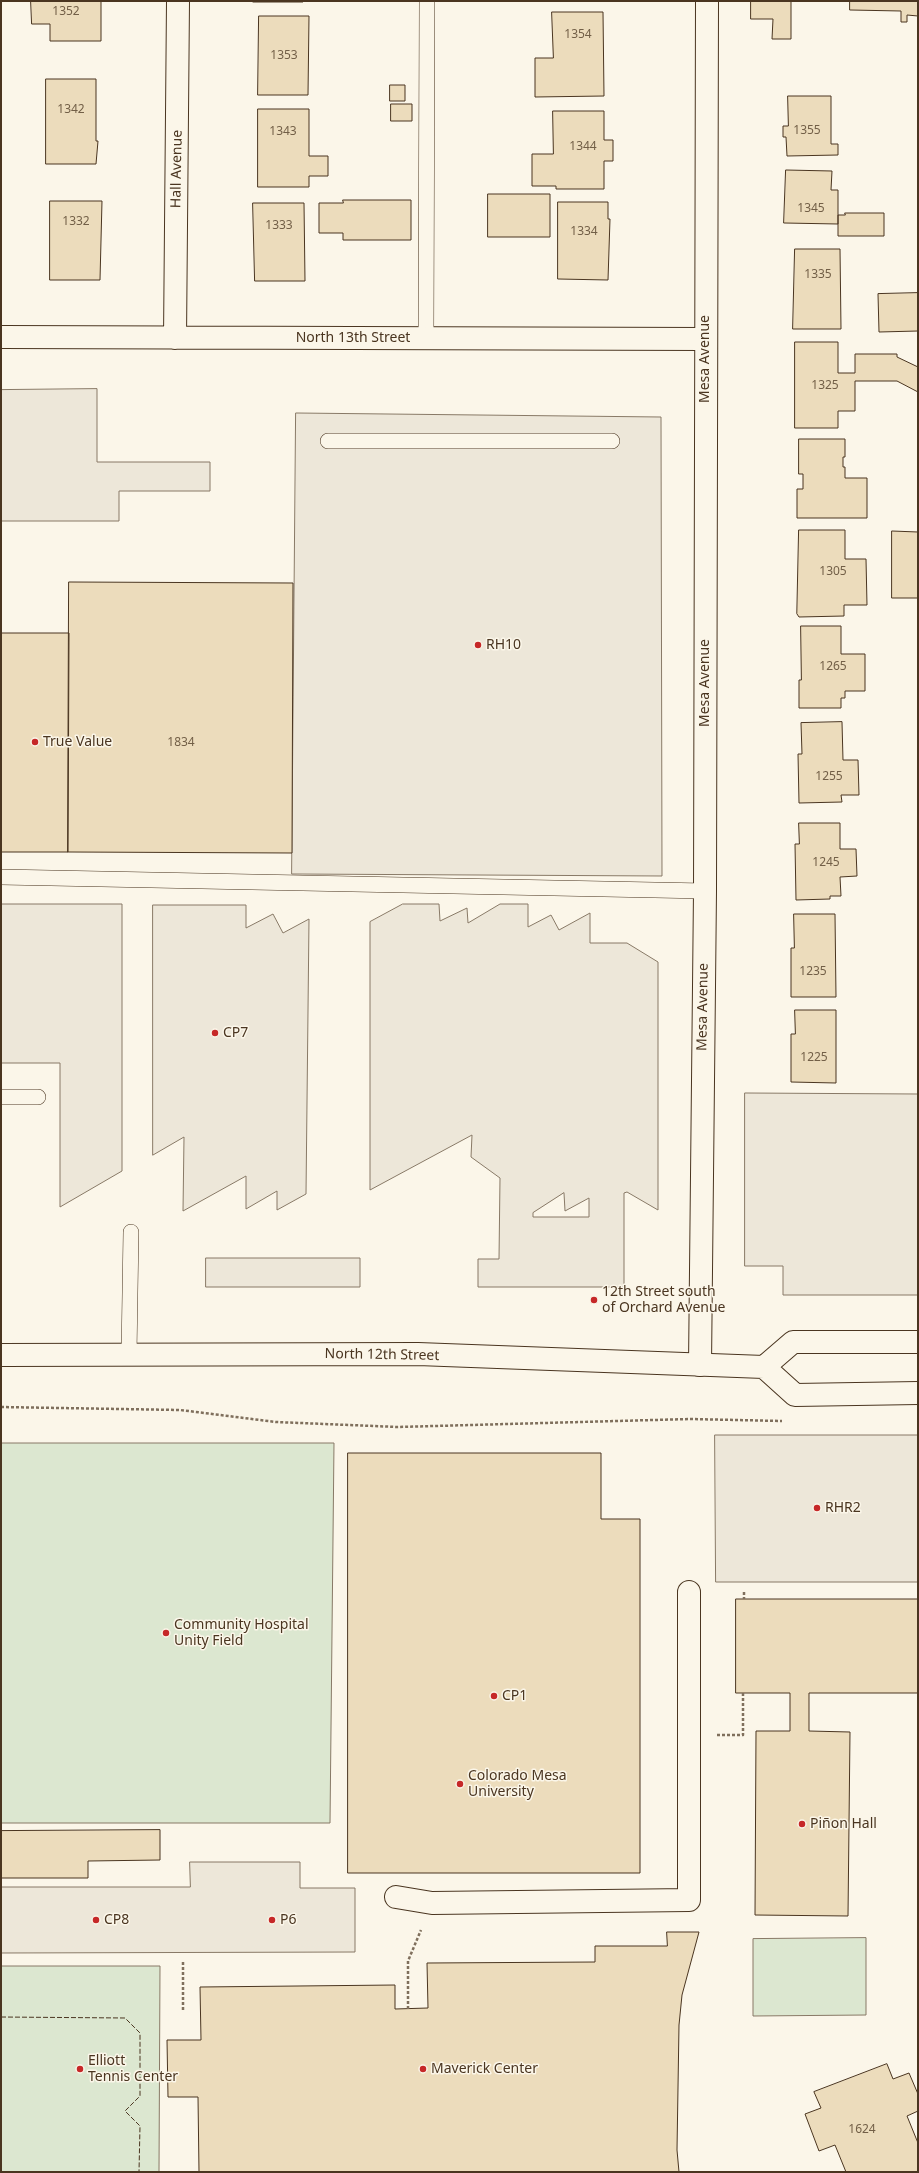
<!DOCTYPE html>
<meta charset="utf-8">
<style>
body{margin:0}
#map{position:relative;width:919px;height:2173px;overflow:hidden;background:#fbf6e9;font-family:"Noto Sans",sans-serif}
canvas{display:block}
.frame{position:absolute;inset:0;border:2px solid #4a3520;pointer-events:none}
</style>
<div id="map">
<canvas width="919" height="2173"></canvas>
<div class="frame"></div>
</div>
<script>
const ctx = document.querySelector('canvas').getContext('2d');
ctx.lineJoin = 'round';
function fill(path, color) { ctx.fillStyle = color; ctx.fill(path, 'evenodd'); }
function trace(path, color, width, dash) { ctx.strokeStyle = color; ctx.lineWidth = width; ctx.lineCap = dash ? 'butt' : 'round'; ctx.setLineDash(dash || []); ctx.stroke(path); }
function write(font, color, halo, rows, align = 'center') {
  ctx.font = font + ' "Noto Sans",sans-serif'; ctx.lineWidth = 3; ctx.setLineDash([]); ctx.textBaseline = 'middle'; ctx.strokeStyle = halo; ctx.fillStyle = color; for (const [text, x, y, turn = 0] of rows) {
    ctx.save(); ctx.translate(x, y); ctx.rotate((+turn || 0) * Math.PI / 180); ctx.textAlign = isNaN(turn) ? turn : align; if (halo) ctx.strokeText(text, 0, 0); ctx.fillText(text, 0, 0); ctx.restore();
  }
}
const green = new Path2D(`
 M 1,1443 L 334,1443 L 330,1823 L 1,1823 Z
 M 866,1938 L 866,2015 L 753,2016 L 753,1939 Z
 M 1,1966 L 160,1966 L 159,2172 L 1,2172 Z`);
fill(green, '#dce7d0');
trace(green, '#887966', 1);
const parking = new Path2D(`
 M 97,389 L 97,462 L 210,462 L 210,491 L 119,491 L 119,521 L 1,521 L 1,390 Z
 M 296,413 L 661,417 L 662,876 L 292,874 Z
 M 1,904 L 122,904 L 122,1171 L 60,1207 L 60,1063 L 1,1063 Z
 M 403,904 L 439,904 L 440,921 L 467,908 L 468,923 L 500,904 L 528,904 L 528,927 L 551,915 L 559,930 L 590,913 L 590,943 L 627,943 L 658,962 L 658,1210 L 627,1192 L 624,1193 L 624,1287 L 478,1287 L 478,1259 L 499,1259 L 500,1178 L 471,1157 L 472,1135 L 370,1190 L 370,922 ZM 564,1193 L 565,1211 L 589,1198 L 589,1217 L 533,1217 L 533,1213 Z
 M 153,905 L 246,905 L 246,928 L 273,914 L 283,933 L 309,919 L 306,1194 L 277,1210 L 277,1191 L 246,1209 L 246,1176 L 183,1211 L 184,1137 L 153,1155 Z
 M 745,1093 L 918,1094 L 918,1295 L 783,1295 L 783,1266 L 745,1266 Z
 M 206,1258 L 360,1258 L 360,1287 L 206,1287 Z
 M 715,1435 L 918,1435 L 918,1582 L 716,1582 Z
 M 190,1862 L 300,1862 L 300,1888 L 355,1888 L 355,1952 L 1,1953 L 1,1887 L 190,1887 Z`);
fill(parking, '#ede7d9');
trace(parking, '#887966', 1);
const building = new Path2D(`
 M 31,1 L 101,1 L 101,41 L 50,41 L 50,24 L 32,24 Z
 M 253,1 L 303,1 L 303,2 L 253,2 Z
 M 751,1 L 791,1 L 791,39 L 772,39 L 773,19 L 751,19 Z
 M 850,1 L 918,1 L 918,16 L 907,15 L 907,22 L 901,22 L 901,11 L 850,10 Z
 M 552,12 L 603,12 L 604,96 L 535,97 L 535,58 L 553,58 Z
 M 259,16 L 309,16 L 308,95 L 258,95 Z
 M 46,79 L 96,79 L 96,141 L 98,141 L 96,164 L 46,164 Z
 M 390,85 L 405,85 L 405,101 L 390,101 Z
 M 788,96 L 831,96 L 831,144 L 838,144 L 838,155 L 787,156 L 786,137 L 783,137 L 783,126 L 788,126 Z
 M 391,104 L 412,104 L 412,121 L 391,121 Z
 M 258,109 L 309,109 L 309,156 L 328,156 L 328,176 L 309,176 L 309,187 L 258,187 Z
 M 553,111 L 604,111 L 604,140 L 613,140 L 613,161 L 604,161 L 604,189 L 556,189 L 556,186 L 532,186 L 532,154 L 553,154 Z
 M 786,170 L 832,171 L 831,190 L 838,190 L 838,224 L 784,223 Z
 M 488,194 L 550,194 L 550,237 L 488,237 Z
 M 343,200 L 411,200 L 411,240 L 343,240 L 343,233 L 319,233 L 319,203 L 343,203 Z
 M 50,201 L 102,201 L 100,280 L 50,280 Z
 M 558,202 L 608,202 L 608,219 L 610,219 L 608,280 L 558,279 Z
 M 253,203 L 304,203 L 305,281 L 255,281 Z
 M 845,213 L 884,213 L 884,236 L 838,236 L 838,215 L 845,215 Z
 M 795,249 L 840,249 L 841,329 L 793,329 Z
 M 918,293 L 918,331 L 879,332 L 878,294 Z
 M 795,342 L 838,342 L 838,373 L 855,373 L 855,354 L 897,354 L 897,357 L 918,367 L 918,392 L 897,381 L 855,381 L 855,411 L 838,411 L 838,428 L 795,428 Z
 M 799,439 L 845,439 L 845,457 L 843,457 L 843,467 L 845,467 L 845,478 L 867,478 L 867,518 L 797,518 L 797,489 L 803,489 L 803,474 L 799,474 Z
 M 799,530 L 845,530 L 845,559 L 866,559 L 867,605 L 844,605 L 844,616 L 799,617 L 797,614 Z
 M 892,531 L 918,532 L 918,598 L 892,598 Z
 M 69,582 L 293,583 L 292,853 L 68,852 Z
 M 801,626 L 841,626 L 841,654 L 865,654 L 865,691 L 845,691 L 845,698 L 841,698 L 841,708 L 799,708 L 799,680 L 801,680 Z
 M 1,633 L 69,633 L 68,852 L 1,852 Z
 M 842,722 L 843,760 L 858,760 L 859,795 L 841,795 L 842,802 L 799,803 L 798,754 L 802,754 L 801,723 Z
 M 799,823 L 840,823 L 840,849 L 856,849 L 857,876 L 840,877 L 841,896 L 830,896 L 830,899 L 796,900 L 795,844 L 799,844 Z
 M 794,914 L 835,914 L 836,997 L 791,997 L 791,948 L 794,948 Z
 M 795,1010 L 836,1010 L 836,1083 L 791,1082 L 791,1034 L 795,1034 Z
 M 348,1453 L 601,1453 L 601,1519 L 640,1519 L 640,1873 L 348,1873 Z
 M 736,1599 L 918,1599 L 918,1693 L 809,1693 L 809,1731 L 850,1732 L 848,1916 L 755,1915 L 756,1731 L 790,1731 L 790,1693 L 736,1693 Z
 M 160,1830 L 160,1860 L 88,1861 L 88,1878 L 1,1878 L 1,1831 Z
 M 667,1932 L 699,1932 L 682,1995 L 679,2025 L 677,2150 L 679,2172 L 199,2172 L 198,2097 L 168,2097 L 167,2040 L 201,2040 L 200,1987 L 395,1985 L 395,2009 L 428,2008 L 427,1963 L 595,1962 L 595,1946 L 667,1946 Z
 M 887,2064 L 893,2079 L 909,2073 L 918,2094 L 918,2111 L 907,2116 L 918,2143 L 918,2172 L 846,2172 L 835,2145 L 819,2151 L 805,2114 L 821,2108 L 814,2092 Z`);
fill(building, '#ecdcbc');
trace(building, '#4a3520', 1);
const lane = new Path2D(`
 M 426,338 L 427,1
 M 328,441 L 612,441
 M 1,877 L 705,891
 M 1,1097 L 38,1097
 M 129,1354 L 131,1232`);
const street = new Path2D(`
 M 1,337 L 705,339
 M 175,338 L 178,1
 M 700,1365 L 705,891 L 707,1
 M 396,1897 L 432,1903 L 689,1900 L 689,1592`);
const primary = new Path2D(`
 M 918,1342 L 793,1342 L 764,1367 L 795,1395 L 918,1393
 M 1,1355 L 418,1354 L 764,1367`);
trace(lane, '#4a3520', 16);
trace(street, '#4a3520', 24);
trace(primary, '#4a3520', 24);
trace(new Path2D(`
 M 1,1407 L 180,1410 L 276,1422 L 398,1427 L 690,1419 L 782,1421
 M 744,1592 L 744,1599
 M 717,1735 L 743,1735 L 743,1693
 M 183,1962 L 183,2011
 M 408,2009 L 408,1961 L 421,1930`), '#7f6f5c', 2.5, [3, 2]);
trace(lane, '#fbf6e9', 15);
trace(street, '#fbf6e9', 22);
trace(primary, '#fbf6e9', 22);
trace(new Path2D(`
 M 1,2017 L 125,2018 L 140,2033 L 140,2096 L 125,2111 L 140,2126 L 139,2172`), '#4a3520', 1, [5, 2]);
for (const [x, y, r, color] of [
 [478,645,4,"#c62828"],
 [35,742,4,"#c62828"],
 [215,1033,4,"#c62828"],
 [594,1300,4,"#c62828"],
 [817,1508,4,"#c62828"],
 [166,1633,4,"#c62828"],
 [494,1696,4,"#c62828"],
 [460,1784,4,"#c62828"],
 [802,1824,4,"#c62828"],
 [96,1920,4,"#c62828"],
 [272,1920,4,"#c62828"],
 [80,2069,4,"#c62828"],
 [423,2069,4,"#c62828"]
]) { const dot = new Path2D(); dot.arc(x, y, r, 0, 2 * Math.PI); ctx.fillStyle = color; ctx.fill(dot); trace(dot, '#fbf6e9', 1.5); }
write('12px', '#725f47', null, [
 ["1352",66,12],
 ["1354",578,35],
 ["1353",284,56],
 ["1342",71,110],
 ["1355",807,131],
 ["1343",283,132],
 ["1344",583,147],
 ["1345",811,209],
 ["1332",76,222],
 ["1333",279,226],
 ["1334",584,232],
 ["1335",818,275],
 ["1325",825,386],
 ["1305",833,572],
 ["1265",833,667],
 ["1834",181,743],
 ["1255",829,777],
 ["1245",826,863],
 ["1235",813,972],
 ["1225",814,1058],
 ["1624",862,2130]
]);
write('14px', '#4a3520', '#fbf6e9', [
 ["Hall Avenue",177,169,-89],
 ["North 13th Street",353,338],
 ["Mesa Avenue",705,359,-90],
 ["Mesa Avenue",705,683,-90],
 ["Mesa Avenue",703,1007,-89],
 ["North 12th Street",382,1355,1]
]);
write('14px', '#4a3520', '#fbf6e9', [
 ["RH10",486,645],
 ["True Value",43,742],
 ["CP7",223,1033],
 ["12th Street south",602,1292],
 ["of Orchard Avenue",602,1308],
 ["RHR2",825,1508],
 ["Community Hospital",174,1625],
 ["Unity Field",174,1641],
 ["CP1",502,1696],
 ["Colorado Mesa",468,1776],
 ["University",468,1792],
 ["Piñon Hall",810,1824],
 ["CP8",104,1920],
 ["P6",280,1920],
 ["Elliott",88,2061],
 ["Tennis Center",88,2077],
 ["Maverick Center",431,2069]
], 'left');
</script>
